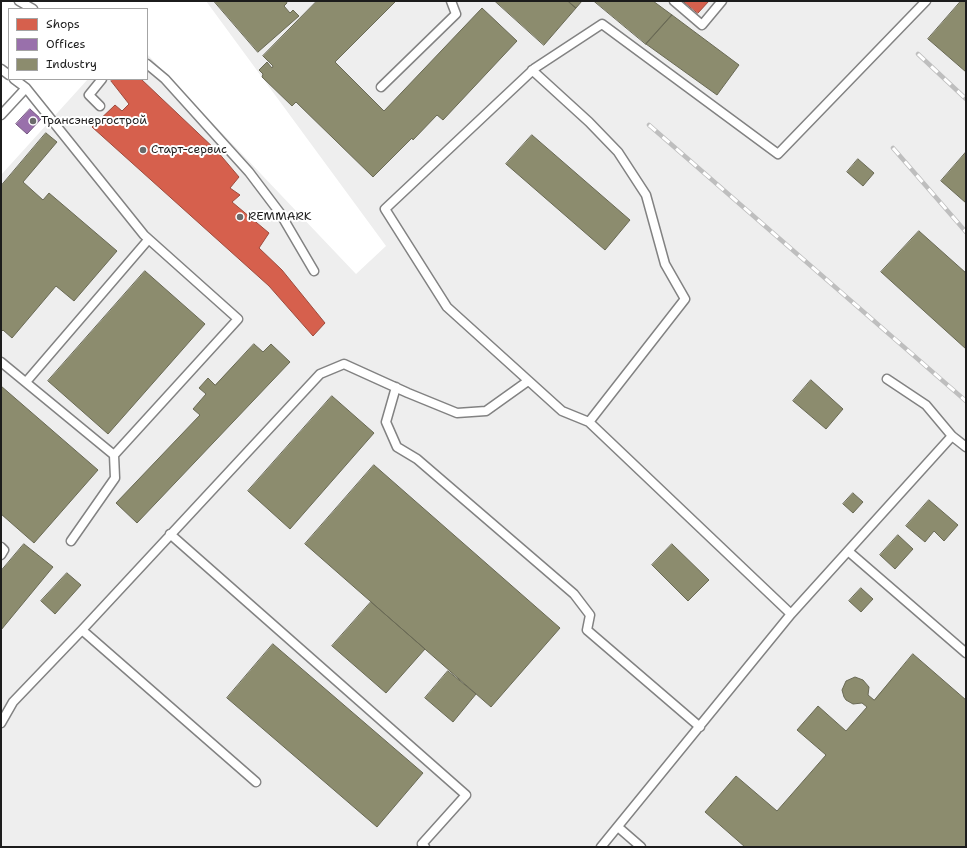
<!DOCTYPE html>
<meta charset="utf-8">
<style>
body{margin:0}
#map{position:relative;width:967px;height:848px;overflow:hidden;background:#fff;font-family:"Shantell Sans",sans-serif}
canvas{display:block}
.frame{position:absolute;inset:0;border:2px solid #1c1c1c;pointer-events:none}
.legend{position:absolute;left:8px;top:8px;width:140px;height:72px;box-sizing:border-box;background:#fff;border:1px solid #a4a4a4;margin:0;padding:5px 7px;list-style:none;font-size:12px;color:#1c1c1c}
.legend li{display:flex;align-items:center;gap:8px;height:20px}
.legend b{width:20px;border:1px solid #a4a4a4}
</style>
<div id="map">
<canvas width="967" height="848"></canvas>
<div class="frame"></div>
<ul class="legend">
<li><b style="height:11px;background:#d6604d"></b>Shops</li>
<li><b style="height:11px;background:#9970ab"></b>Offices</li>
<li><b style="height:11px;background:#8c8c6e"></b>Industry</li>
</ul>
</div>
<script>
const ctx = document.querySelector('canvas').getContext('2d');
ctx.lineJoin = 'round';
function fill(path, color) { ctx.fillStyle = color; ctx.fill(path, 'evenodd'); }
function trace(path, color, width, dash) { ctx.strokeStyle = color; ctx.lineWidth = width; ctx.lineCap = dash ? 'butt' : 'round'; ctx.setLineDash(dash || []); ctx.stroke(path); }
function write(font, color, halo, rows, align = 'center') {
  ctx.font = font + ' "Shantell Sans",sans-serif'; ctx.lineWidth = 4; ctx.setLineDash([]); ctx.textBaseline = 'middle'; ctx.strokeStyle = halo; ctx.fillStyle = color; for (const [text, x, y, turn = 0] of rows) {
    ctx.save(); ctx.translate(x, y); ctx.rotate((+turn || 0) * Math.PI / 180); ctx.textAlign = isNaN(turn) ? turn : align; if (halo) ctx.strokeText(text, 0, 0); ctx.fillText(text, 0, 0); ctx.restore();
  }
}
fill(new Path2D(`
 M 206,1 L 966,1 L 966,847 L 1,847 L 1,175 L 88,79 L 147,79 L 147,54 L 356,274 L 386,246 Z`), '#eee');
const shops = new Path2D(`
 M 683,1 L 709,1 L 698,13 Z
 M 113,79 L 141,79 L 217,151 L 239,177 L 230,188 L 240,195 L 232,202 L 269,233 L 259,248 L 282,270 L 325,323 L 313,336 L 269,286 L 92,127 L 115,105 L 122,111 L 129,104 L 111,81 Z`);
fill(shops, '#d6604d');
trace(shops, '#9e4c3e', 1);
const offices = new Path2D(`
 M 30,109 L 41,119 L 27,134 L 16,124 Z`);
fill(offices, '#9970ab');
trace(offices, '#745780', 1);
const industry = new Path2D(`
 M 214,1 L 286,1 L 287,3 L 284,6 L 290,13 L 293,10 L 299,16 L 258,52 Z
 M 317,1 L 396,1 L 335,62 L 384,111 L 482,8 L 517,41 L 443,120 L 437,115 L 413,140 L 412,138 L 373,177 L 296,102 L 292,106 L 262,77 L 263,74 L 259,70 L 267,62 L 272,68 L 273,66 L 263,56 Z
 M 495,1 L 568,1 L 576,8 L 544,45 Z
 M 568,1 L 582,1 L 576,8 Z
 M 594,1 L 653,1 L 672,15 L 646,44 Z
 M 961,1 L 966,1 L 966,72 L 928,39 Z
 M 672,15 L 739,65 L 717,95 L 646,44 Z
 M 46,133 L 57,142 L 23,182 L 43,200 L 49,193 L 117,251 L 74,301 L 56,286 L 12,338 L 3,330 L 1,332 L 1,186 Z
 M 532,135 L 630,220 L 605,250 L 506,164 Z
 M 966,152 L 966,203 L 941,181 Z
 M 858,159 L 874,173 L 863,186 L 847,172 Z
 M 919,231 L 966,273 L 966,349 L 881,272 Z
 M 145,271 L 205,324 L 108,434 L 48,381 Z
 M 254,344 L 263,352 L 271,344 L 290,362 L 137,523 L 116,503 L 200,415 L 193,409 L 206,394 L 199,388 L 208,378 L 215,385 Z
 M 811,380 L 843,409 L 826,429 L 793,401 Z
 M 1,386 L 98,470 L 34,543 L 1,514 Z
 M 332,396 L 374,433 L 290,529 L 248,491 Z
 M 374,465 L 560,628 L 491,707 L 305,544 Z
 M 853,493 L 863,502 L 853,513 L 843,504 Z
 M 929,500 L 958,525 L 944,541 L 934,531 L 925,542 L 906,526 Z
 M 898,535 L 913,549 L 895,569 L 880,555 Z
 M 24,544 L 53,567 L 1,630 L 1,571 Z
 M 672,544 L 709,580 L 688,601 L 652,565 Z
 M 67,573 L 81,585 L 55,614 L 41,601 Z
 M 861,588 L 873,599 L 861,612 L 849,601 Z
 M 371,602 L 425,649 L 386,693 L 332,646 Z
 M 273,644 L 423,773 L 377,827 L 227,698 Z
 M 913,654 L 966,700 L 966,847 L 745,847 L 705,812 L 736,776 L 777,811 L 826,755 L 797,730 L 818,706 L 846,731 L 867,707 L 862,703 L 853,704 L 846,700 L 844,697 L 842,690 L 846,681 L 855,677 L 863,680 L 869,687 L 868,695 L 874,700 Z
 M 448,671 L 476,694 L 453,722 L 425,698 Z`);
fill(industry, '#8c8c6e');
trace(industry, '#6a6a55', 1);
const service = new Path2D(`
 M 19,1 L 33,9
 M 674,1 L 702,25 L 722,1
 M 147,64 L 165,79 L 249,172 L 280,213 L 314,271
 M 1,69 L 9,75
 M 532,70 L 589,122 L 618,152 L 646,195 L 665,264 L 685,299 L 589,422
 M 381,87 L 456,14 L 451,1
 M 100,106 L 89,95 L 102,79
 M 1,115 L 26,88
 M 1,362 L 114,455 L 238,319 L 144,235 L 26,88 L 14,79
 M 887,379 L 926,405 L 952,436 L 966,447
 M 26,382 L 148,240
 M 396,387 L 386,422 L 397,447 L 417,459 L 574,594 L 590,615 L 587,630 L 700,727
 M 170,534 L 466,795 L 422,844 L 425,847
 M 71,541 L 115,478 L 114,455
 M 1,547 L 4,550 L 1,555
 M 848,551 L 966,653
 M 791,614 L 589,422 L 562,411 L 447,307 L 385,209 L 535,68 L 602,24 L 778,154 L 926,1
 M 82,630 L 256,782
 M 1,723 L 13,702 L 82,630 L 320,374 L 344,364 L 408,393 L 457,413 L 486,411 L 528,381
 M 618,827 L 641,847
 M 601,847 L 791,614 L 952,436`);
trace(service, '#828282', 11);
trace(service, '#fff', 8);
const rail = new Path2D(`
 M 918,54 L 966,99
 M 649,125 L 966,401
 M 893,148 L 966,232`);
trace(rail, '#bebebe', 4.5);
trace(rail, '#fff', 3, [9]);
for (const [x, y, r, color] of [
 [33,121,4,"#6b6b6b"],
 [143,150,4,"#6b6b6b"],
 [240,217,4,"#6b6b6b"]
]) { const dot = new Path2D(); dot.arc(x, y, r, 0, 2 * Math.PI); ctx.fillStyle = color; ctx.fill(dot); trace(dot, '#fff', 1.5); }
write('12px', '#1c1c1c', '#fff', [
 ["Трансэнергострой",41,121],
 ["Старт-сервис",151,150],
 ["REMMARK",248,217]
], 'left');
</script>
